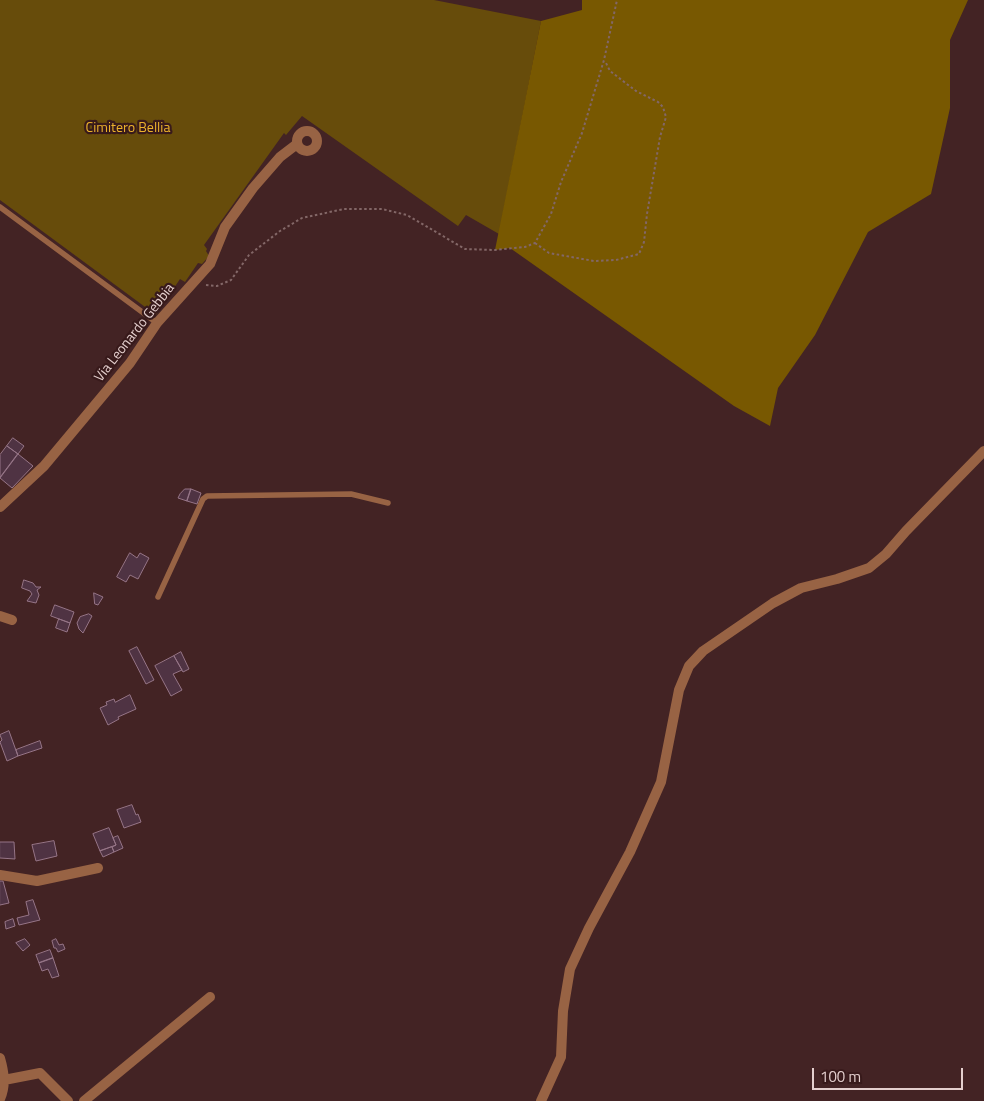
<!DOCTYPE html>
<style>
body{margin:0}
#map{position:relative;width:984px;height:1101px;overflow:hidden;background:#432324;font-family:"Titillium Web",sans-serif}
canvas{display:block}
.scale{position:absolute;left:812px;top:1068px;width:151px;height:22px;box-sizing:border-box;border:2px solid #e4cfce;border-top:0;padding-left:6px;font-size:15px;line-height:18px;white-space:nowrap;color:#e4cfce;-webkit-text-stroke:4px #381a1b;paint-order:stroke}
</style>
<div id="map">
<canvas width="984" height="1101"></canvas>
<div class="scale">100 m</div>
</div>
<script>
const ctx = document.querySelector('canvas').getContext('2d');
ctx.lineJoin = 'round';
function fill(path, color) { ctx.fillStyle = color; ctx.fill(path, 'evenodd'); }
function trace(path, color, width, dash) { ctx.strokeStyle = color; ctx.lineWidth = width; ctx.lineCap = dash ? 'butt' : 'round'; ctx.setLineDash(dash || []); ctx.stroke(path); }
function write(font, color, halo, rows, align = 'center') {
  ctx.font = font + ' "Titillium Web",sans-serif'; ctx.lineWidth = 4.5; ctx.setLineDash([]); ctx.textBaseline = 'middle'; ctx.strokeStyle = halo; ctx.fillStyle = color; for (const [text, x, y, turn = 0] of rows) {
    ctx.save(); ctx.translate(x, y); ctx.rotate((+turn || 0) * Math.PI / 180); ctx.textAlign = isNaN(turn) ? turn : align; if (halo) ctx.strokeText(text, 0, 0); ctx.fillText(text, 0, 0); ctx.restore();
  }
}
fill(new Path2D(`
 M 0,0 L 434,0 L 541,21 L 499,234 L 466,215 L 458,226 L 302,116 L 286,135 L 284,133 L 204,245 L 207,249 L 206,251 L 209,256 L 202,264 L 198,263 L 185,282 L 180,279 L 156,315 L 0,200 Z`), '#674c0b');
fill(new Path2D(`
 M 582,0 L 968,0 L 950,40 L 950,108 L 931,194 L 868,232 L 815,335 L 778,388 L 770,426 L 734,406 L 510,248 L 495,250 L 541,21 L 582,10 Z`), '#785801');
const building = new Path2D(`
 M 13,438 L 24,446 L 18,454 L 7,446 Z
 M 7,446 L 18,454 L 0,478 L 0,455 Z
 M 18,454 L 33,466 L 12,488 L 0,478 Z
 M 185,489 L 191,489 L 187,501 L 178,498 L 180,494 Z
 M 191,489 L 201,493 L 197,504 L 187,501 Z
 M 130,553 L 137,558 L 140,553 L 149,558 L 138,579 L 130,575 L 126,582 L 117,577 Z
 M 24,580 L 33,583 L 36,587 L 41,587 L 37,590 L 39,595 L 36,603 L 27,601 L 32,594 L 30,591 L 22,588 Z
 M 94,593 L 103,597 L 98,605 L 95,604 Z
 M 55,605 L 74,612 L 70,623 L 51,616 Z
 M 89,614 L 92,616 L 83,633 L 79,629 L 77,623 L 80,617 Z
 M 59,619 L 70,623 L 67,632 L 56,628 Z
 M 137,647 L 154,680 L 146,684 L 129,651 Z
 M 181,652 L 189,669 L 183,672 L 174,656 Z
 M 174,656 L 182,670 L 173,674 L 182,690 L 171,696 L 155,666 Z
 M 130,695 L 136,709 L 118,717 L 119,719 L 108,725 L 100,708 L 107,705 L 106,702 L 114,699 L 115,702 Z
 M 9,731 L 18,756 L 7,761 L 0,742 L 2,740 L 0,735 Z
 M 40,741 L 42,748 L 18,756 L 16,750 Z
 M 132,805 L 136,815 L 138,814 L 141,822 L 124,828 L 117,810 Z
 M 109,828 L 116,845 L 100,851 L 93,834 Z
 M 118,836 L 123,848 L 114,852 L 112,847 L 116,845 L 113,838 Z
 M 54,841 L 57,856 L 36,861 L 32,845 Z
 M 0,842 L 14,842 L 15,859 L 0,858 Z
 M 112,847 L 114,852 L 103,857 L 100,851 Z
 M 0,881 L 3,881 L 9,903 L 0,905 Z
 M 33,900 L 40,920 L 19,925 L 17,918 L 29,915 L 26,902 Z
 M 13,919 L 15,926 L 6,929 L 5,922 Z
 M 25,939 L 30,945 L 23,951 L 16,943 Z
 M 56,939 L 59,945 L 63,944 L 65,949 L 58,952 L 56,948 L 54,948 L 52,941 Z
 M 50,950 L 53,958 L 39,963 L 36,955 Z
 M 53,958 L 59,976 L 52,978 L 48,969 L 42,971 L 39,963 Z`);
fill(building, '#4f3343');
trace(building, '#967587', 1);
trace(new Path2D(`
 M 535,243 L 549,253 L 594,261 L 616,260 L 639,254 L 644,242 L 647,214 L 660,137 L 666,117 L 663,107 L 658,102 L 636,91 L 610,71 L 605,61
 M 206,285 L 217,286 L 231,280 L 249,255 L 280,231 L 302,218 L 344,209 L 382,209 L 407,215 L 465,249 L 495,250 L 525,247 L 535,243 L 551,214 L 561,182 L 582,133 L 604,60 L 617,0`), '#836767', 2, [2.5, 2.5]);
trace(new Path2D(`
 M 0,207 L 157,323
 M 158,597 L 203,499 L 207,496 L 351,494 L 388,503`), '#986344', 5.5);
trace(new Path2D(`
 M297 141a10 10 0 1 1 20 0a10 10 0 1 1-20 0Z
 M 0,507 L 44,466 L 130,363 L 157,323 L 210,264 L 225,227 L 253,188 L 280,157 L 297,144
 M 0,616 L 12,620
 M 0,875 L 37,881 L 98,868
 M 0,1058 C 4,1072 6,1085 0,1099
 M 4,1080 L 40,1073 L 68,1101
 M 84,1101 L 210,997
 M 541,1101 L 561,1057 L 563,1011 L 570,969 L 589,928 L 630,852 L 661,782 L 679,690 L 689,666 L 703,651 L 773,603 L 801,588 L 837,579 L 869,568 L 886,554 L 906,531 L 984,451`), '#986344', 10);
write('14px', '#edb32c', '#381a1b', [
 ["Cimitero Bellia",128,129]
]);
write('14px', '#e4cfce', '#381a1b', [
 ["Via Leonardo Gebbia",135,333,-52]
]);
</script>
